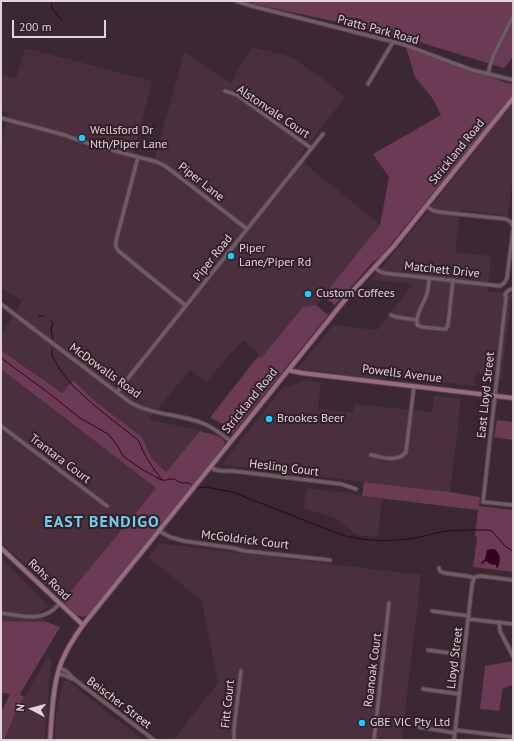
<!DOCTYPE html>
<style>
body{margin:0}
#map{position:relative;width:514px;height:741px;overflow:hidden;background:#3c2832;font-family:"PT Sans",sans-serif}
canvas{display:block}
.frame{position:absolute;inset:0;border:2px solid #e0d3d9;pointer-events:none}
.north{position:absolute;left:12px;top:689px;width:40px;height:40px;-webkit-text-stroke:3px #321f28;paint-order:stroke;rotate:276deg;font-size:11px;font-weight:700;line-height:16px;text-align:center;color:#e0d3d9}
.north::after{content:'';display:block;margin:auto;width:14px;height:18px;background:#e0d3d9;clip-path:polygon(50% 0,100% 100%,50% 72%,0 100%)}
.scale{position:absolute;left:12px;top:20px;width:94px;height:18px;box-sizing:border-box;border:2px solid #e0d3d9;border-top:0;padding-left:5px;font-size:12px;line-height:14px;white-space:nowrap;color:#e0d3d9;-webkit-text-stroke:3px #321f28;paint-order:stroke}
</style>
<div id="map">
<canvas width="514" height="741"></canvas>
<div class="frame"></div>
<div class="north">N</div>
<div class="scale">200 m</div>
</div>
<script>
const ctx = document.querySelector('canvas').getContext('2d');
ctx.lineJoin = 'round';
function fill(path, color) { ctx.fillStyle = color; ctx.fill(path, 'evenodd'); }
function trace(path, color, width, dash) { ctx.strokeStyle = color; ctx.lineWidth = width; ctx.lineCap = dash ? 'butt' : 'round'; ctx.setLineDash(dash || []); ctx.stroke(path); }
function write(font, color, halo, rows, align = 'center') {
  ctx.font = font + ' "PT Sans",sans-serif'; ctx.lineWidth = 4; ctx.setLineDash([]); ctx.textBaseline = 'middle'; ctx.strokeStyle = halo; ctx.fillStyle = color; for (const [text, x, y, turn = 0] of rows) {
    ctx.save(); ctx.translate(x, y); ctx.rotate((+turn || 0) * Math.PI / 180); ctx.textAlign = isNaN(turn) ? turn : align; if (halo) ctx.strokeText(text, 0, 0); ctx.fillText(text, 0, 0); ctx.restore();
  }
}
fill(new Path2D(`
 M 252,47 L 291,57 L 327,82 L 345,97 L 298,158 L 380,225 L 316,305 L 303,307 L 261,359 L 257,352 L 243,340 L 206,382 L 190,370 L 149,419 L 200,431 L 167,472 L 152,459 L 142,437 L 96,402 L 73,380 L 62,393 L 1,350 L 1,335 L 22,301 L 1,288 L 1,143 L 9,113 L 1,111 L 1,74 L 16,78 L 25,48 L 152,81 L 134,153 L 155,158 L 184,52 L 225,80 L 232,82 L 241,63 Z
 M 513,102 L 513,183 L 512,183 L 508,216 L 460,210 L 455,252 L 491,256 L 487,291 L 512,294 L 501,380 L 483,378 L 484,374 L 476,373 L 474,386 L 382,375 L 381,379 L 297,369 L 333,325 L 377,330 L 413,284 L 371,280 L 400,246 Z
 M 1,369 L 156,488 L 63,602 L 1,541 Z
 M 302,380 L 321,382 L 318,409 L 353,413 L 354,404 L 432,412 L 434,395 L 461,399 L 450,492 L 222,465 L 222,464 L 284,386 L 286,387 L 301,382 Z
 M 307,488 L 382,498 L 378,537 L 357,535 L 335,518 L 303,508 Z
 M 159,543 L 247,554 L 421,575 L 402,740 L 173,740 L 218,683 L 202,601 L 148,557 Z
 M 1,558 L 49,607 L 37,614 L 47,622 L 1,621 Z
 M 47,657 L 51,659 L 45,740 L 4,740 L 15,714 Z
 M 67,680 L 93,701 L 143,740 L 55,740 L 56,717 L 63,682 Z`), '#4a2f3c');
fill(new Path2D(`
 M 251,1 L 513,1 L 513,57 L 504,68 L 393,34 L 254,4 Z
 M 406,47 L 507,83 L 513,84 L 513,95 L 381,256 L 373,262 L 335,305 L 323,296 L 380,225 L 389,177 L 373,154 L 441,115 L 433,99 L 415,77 Z
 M 316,305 L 328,315 L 233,433 L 227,432 L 222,423 L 220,423 L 211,418 L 212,415 L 252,364 L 259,356 L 261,358 L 303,307 Z
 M 1,350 L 62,393 L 73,380 L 96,402 L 142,437 L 152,459 L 166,472 L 200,431 C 208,434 222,434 225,443 L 219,454 L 89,615 C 78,621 70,609 62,602 L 156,488 L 1,369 Z
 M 497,420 L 513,422 L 513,440 L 494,437 Z
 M 364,482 L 450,492 L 480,497 L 479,506 L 513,510 L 513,572 L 473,567 L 477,537 L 475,536 L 478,510 L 362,496 Z
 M 1,621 L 47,622 L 60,627 L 20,694 L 24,697 L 15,714 L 4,740 L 1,740 L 1,713 L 10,694 L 1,693 Z
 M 513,661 L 513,685 L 503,688 L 499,711 L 480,709 L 485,666 Z`), '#6a3b53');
fill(new Path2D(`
 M 492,549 L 496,550 C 501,557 501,559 498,567 L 496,568 L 496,565 L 490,564 L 486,561 L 482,564 L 481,563 L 485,559 L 487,550 Z`), '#360021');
trace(new Path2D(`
 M 51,1 C 51,10 56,14 62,20
 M 39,316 L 44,316
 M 51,321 L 53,323 L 51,330 L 53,339
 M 52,349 L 52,356 L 61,371 L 73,386 L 95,406 L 139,441 C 144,456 153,468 162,480 C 166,481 168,479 172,479 C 177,479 174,480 179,482 C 184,484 187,481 192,485
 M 1,358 L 46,391 L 80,418 L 108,434 L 117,445 L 123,456 L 140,468 L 161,480
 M 198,488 L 205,487 L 232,492 L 342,535 C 368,542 394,542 420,537 C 429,535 438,532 447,531 C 460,530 474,530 487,530 L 492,531 L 505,546 L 513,551`), '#360021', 1);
const street = new Path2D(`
 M 236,1 L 252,6 L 402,44 L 472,70 L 513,80
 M 488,73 L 493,56 L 513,16
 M 368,84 L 393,42
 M 225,91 L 237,95 L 311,148
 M 1,118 L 61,134 L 93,145 L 157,162 L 165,166 L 172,171 L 247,229
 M 138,157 L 117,237 C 115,244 115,249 121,253 L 186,306
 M 426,206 L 432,210 L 439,212 L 506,219 L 511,222 L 513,226
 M 374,267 L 379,271 L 384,273 L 500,286 L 504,283 L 507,278 L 513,230
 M 429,278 C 429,283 428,289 427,294 C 423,305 416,313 417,325 L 422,327 L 443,329 L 446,329 L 448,325 L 453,280
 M 505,294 L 506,297 L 483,502 L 513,505
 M 505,294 L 509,290 L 513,289
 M 1,304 L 131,403 C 153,415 179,414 202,423 C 213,427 222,435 231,441
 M 391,315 L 396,317 L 417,320
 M 117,392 L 323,134
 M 1,426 L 107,506
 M 371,455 C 382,457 398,463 406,452 L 414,386
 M 210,467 C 216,472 225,471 233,471 L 341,484 L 356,489
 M 159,531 L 170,537 L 184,541 L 233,548 L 245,551 L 330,560
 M 439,568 L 440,571 L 444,573 L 467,576 L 474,578 L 476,577 L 480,576 L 513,580
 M 432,611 L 469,616
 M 1,613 C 22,616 44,623 59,604
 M 468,619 L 513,624
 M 499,622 L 500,631 L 513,656
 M 428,650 L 464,655
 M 60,668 L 66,671 L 74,679 L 154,740
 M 58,674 L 64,675 L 72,679
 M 423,689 L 459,694
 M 419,727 L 455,733
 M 455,730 L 513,737
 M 234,740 L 234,729 L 241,671
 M 374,740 L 389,603
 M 454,740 L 472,585 L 474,578`);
const secondary = new Path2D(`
 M 289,369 L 292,371 L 302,373 L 513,398
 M 1,548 L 83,625
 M 50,740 C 52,717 52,692 59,669 C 64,653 73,639 83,625 L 348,296 L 394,246 L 513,98`);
trace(street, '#58474f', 5);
trace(secondary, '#58474f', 6);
trace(street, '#725b66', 3);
trace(secondary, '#9a6982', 4);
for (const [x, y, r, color] of [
 [82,138,4,"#22c9fd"],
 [231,256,4,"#22c9fd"],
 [308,294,4,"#22c9fd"],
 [269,419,4,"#22c9fd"],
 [362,723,4,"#22c9fd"]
]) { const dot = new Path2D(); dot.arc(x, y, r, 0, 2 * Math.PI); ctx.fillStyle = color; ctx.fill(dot); trace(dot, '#321f28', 1.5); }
write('12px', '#e0d3d9', '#321f28', [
 ["Pratts Park Road",378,30,15],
 ["Alstonvale Court",273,112,34],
 ["Strickland Road",457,152,-51],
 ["Piper Lane",201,182,38],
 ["Piper Road",213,258,-52],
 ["Matchett Drive",442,270,6],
 ["McDowalls Road",105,371,36],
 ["Powells Avenue",402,374,7],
 ["East Lloyd Street",486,395,-84],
 ["Strickland Road",250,401,-51],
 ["Trantara Court",60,459,37],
 ["Hesling Court",284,468,7],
 ["McGoldrick Court",245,540,7],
 ["Rohs Road",49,580,44],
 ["Lloyd Street",455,658,-83],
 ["Roanoak Court",373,670,-83],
 ["Beischer Street",119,703,37],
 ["Fitt Court",228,704,-84]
]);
write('12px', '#e0d3d9', '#321f28', [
 ["Wellsford Dr",90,131],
 ["Nth/Piper Lane",90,145],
 ["Piper",239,249],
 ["Lane/Piper Rd",239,263],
 ["Custom Coffees",316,294],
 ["Brookes Beer",277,419],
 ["GBE VIC Pty Ltd",370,723]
], 'left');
ctx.letterSpacing = '1px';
write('bold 16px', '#72ccf0', '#321f28', [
 ["EAST BENDIGO",102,522]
]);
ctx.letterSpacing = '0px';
</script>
